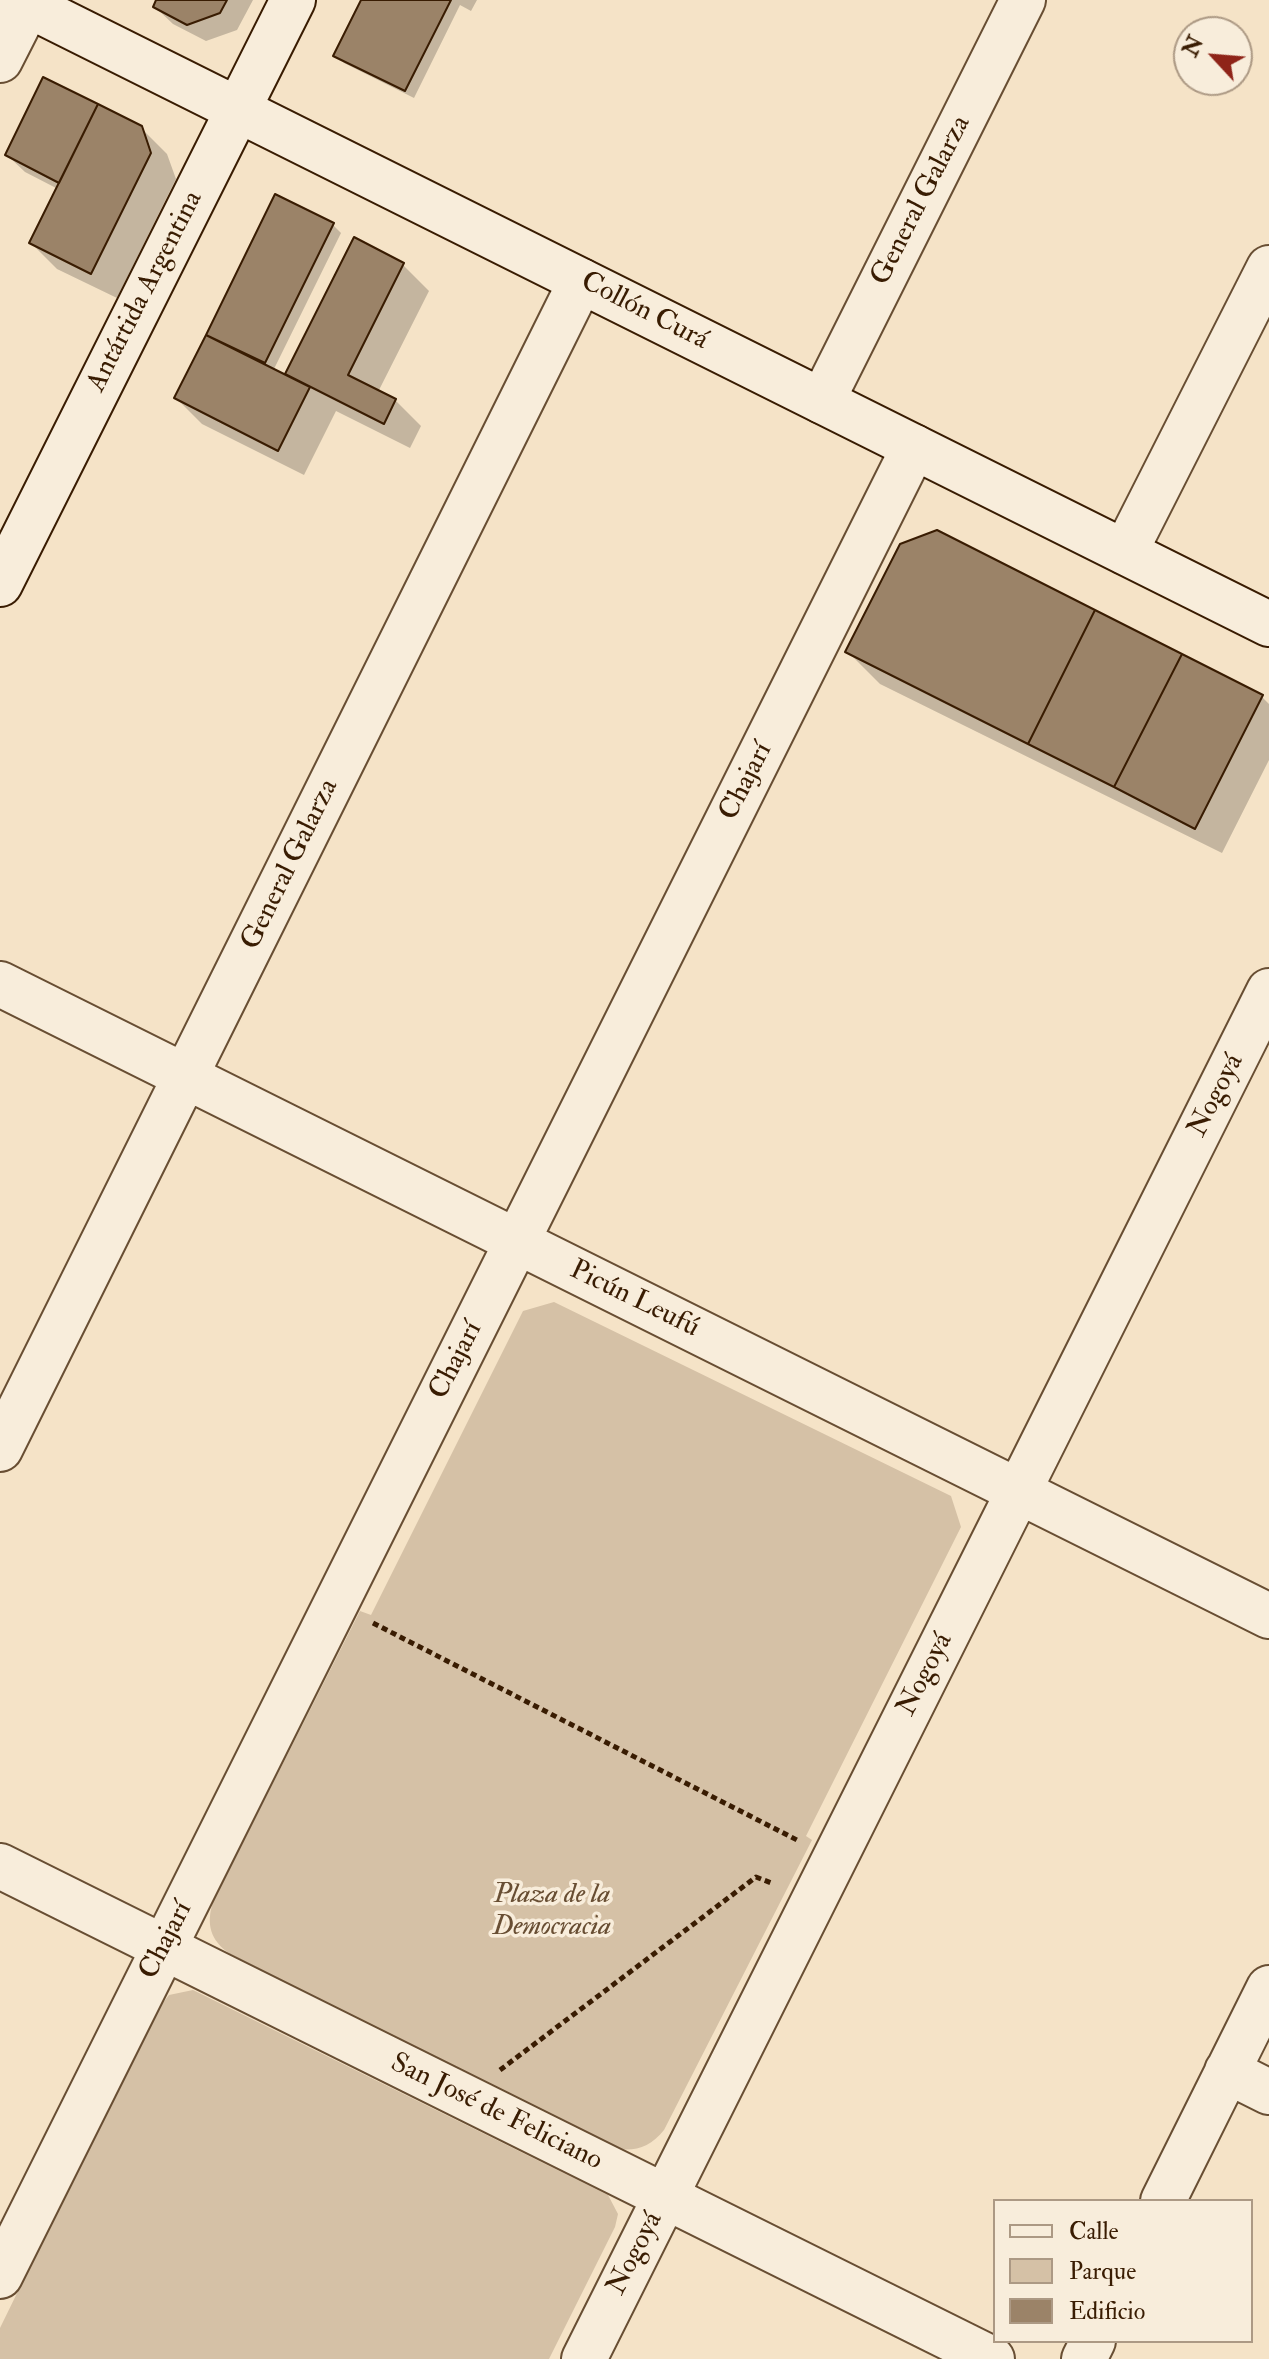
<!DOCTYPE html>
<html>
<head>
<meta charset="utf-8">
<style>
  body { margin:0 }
  #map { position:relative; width:1269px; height:2359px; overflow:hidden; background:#f5e3c7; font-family:"IM FELL Double Pica",serif }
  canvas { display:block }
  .legend { position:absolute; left:993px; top:2199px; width:260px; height:144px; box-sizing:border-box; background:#f8eddb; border:2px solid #ac9984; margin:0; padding:10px 14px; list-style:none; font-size:24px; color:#391c02 }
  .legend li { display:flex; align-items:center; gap:16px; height:40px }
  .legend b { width:40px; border:2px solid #ac9984 }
  .north { position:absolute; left:1173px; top:16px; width:80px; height:80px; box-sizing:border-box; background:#f8eddb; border:2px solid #ac9984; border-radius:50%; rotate:296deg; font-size:22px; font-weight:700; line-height:32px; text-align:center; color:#391c02 }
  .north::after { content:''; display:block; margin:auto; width:28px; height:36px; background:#8f2418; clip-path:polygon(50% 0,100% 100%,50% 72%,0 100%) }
</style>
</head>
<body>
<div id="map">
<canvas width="1269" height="2359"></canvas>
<ul class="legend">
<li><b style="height:10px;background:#f8eddb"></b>Calle</li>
<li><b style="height:22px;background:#d5c1a6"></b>Parque</li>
<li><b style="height:22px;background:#9b8368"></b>Edificio</li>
</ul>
<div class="north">N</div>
</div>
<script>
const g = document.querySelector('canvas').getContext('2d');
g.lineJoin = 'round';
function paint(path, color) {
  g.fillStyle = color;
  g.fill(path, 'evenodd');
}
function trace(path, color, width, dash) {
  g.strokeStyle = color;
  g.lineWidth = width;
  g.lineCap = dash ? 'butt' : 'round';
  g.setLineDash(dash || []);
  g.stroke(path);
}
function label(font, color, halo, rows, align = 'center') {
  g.font = font + ' "IM FELL Double Pica",serif';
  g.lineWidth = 7;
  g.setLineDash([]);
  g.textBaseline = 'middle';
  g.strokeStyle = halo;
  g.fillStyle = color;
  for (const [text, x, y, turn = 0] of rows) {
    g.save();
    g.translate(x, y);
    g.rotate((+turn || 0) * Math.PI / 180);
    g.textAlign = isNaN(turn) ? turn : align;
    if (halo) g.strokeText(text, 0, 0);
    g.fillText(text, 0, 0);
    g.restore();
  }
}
paint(new Path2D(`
  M554 1302 951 1496 961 1527 806 1836 812 1840 664 2130C649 2149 631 2153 609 2147L230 1954C210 1940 206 1924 213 1902L360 1611 371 1615 523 1311Z
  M193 1990 608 2195 618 2214 615 2227 549 2359H0V2328L152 2017 169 1995Z`), '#d5c1a6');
paint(new Path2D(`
  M156 0H253L237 30 206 41 173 24 155 7Z
  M363 0H477L471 11 460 5 414 98 344 63 336 55Z
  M141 128 167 154 176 179 117 298 57 269 31 243 58 189 25 172 7 155Z
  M276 197 333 225 341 233 273 371 286 377 355 240 403 265 429 291 378 392 395 400 421 426 410 448 336 411 304 475 202 424 176 398Z
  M936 532 1262 697 1269 704V760L1222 853 880 684 847 651Z`), '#0003');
const building = new Path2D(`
  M156 0H227L220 13 187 25 153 7Z
  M361 0H451L405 91 333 56Z
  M43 77 98 104 59 183 5 155Z
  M98 104 142 126 151 153 91 274 29 243Z
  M275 194 334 223 265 363 206 335Z
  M354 237 404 263 348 375 396 399 384 424 285 374Z
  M206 335 310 387 278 451 174 398Z
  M937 530 1095 610 1028 744 845 652 900 544Z
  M1095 610 1182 654 1114 787 1028 744Z
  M1182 654 1263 695 1195 829 1114 787Z`);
paint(building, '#9b8368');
trace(building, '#391c02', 2);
const minor = new Path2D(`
  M0 60 28 5
  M822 401 1023 0
  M1125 552 1269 268
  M0 984 1269 1616
  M0 1449 581 281
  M0 1866 992 2359
  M1227 2071 1269 2092
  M1163 2201 1269 1988
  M0 2276 914 447
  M584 2359 1269 991
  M1084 2359 1093 2341`);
const secondary = new Path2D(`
  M18 0 1269 624
  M0 584 293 0`);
trace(minor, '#684e33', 48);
trace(secondary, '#391c02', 48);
trace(new Path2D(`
  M373 1623 797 1840
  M500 2070 756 1877 774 1884`), '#391c02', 5, [6, 4]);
trace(minor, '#f8eddb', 44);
trace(secondary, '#f8eddb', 44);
label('28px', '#391c02', '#f8eddb', [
  ["General Galarza",922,201,-63],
  ["Antártida Argentina",146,292,-63],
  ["Collón Curá",644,312,27],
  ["Chajarí",747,782,-63],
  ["General Galarza",291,865,-64],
  ["Nogoyá",1217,1096,-63],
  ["Picún Leufú",634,1300,26],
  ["Chajarí",457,1361,-63],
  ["Nogoyá",926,1675,-63],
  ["Chajarí",167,1941,-63],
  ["San José de Feliciano",496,2113,26],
  ["Nogoyá",636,2254,-63]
]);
label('italic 28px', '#684e33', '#f8eddb', [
  ["Plaza de la",552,1896],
  ["Democracia",552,1928]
]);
</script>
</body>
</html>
